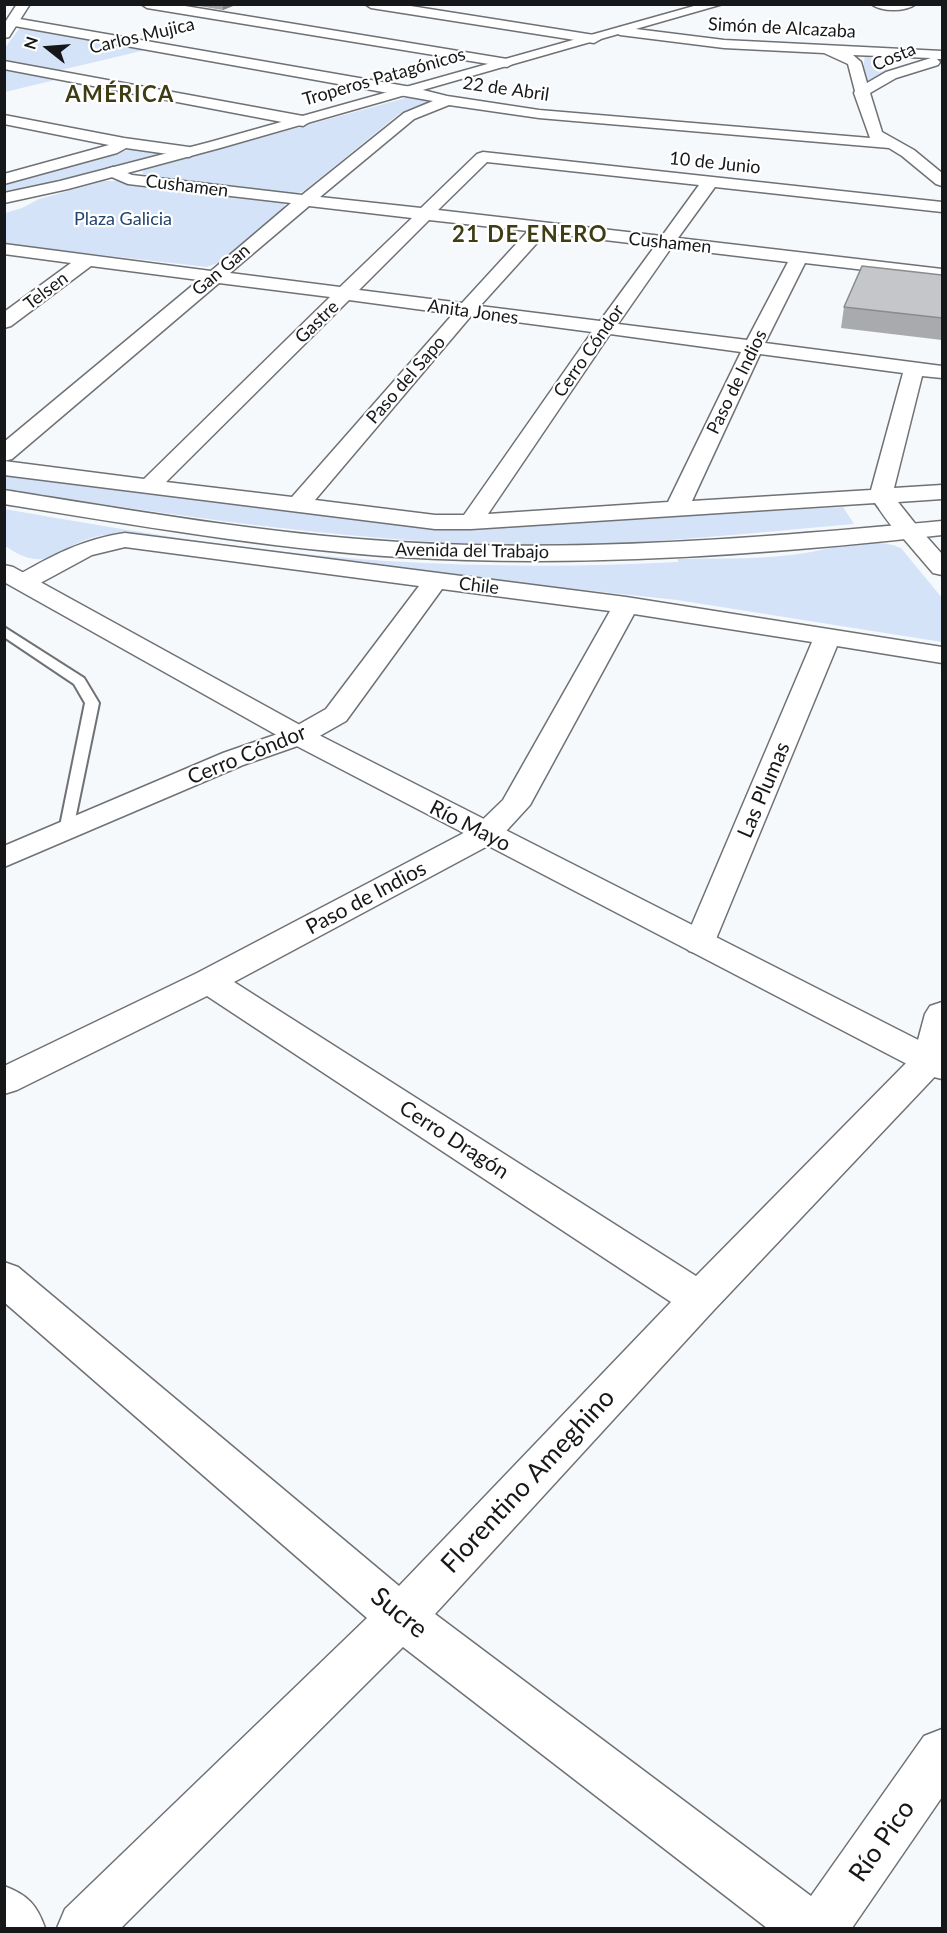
<!DOCTYPE html>
<html>
<head>
<meta charset="utf-8">
<style>
  body { margin:0 }
  #map { position:relative; width:947px; height:1933px; overflow:hidden; background:#f6f9fc; font-family:Lato,sans-serif }
  canvas { display:block }
  .frame { position:absolute; inset:0; border:6px solid #161718; pointer-events:none }
  .north { position:absolute; left:18px; top:18px; width:60px; height:60px; -webkit-text-stroke:4px #fff; paint-order:stroke; rotate:287deg; font-size:16px; font-weight:700; line-height:24px; text-align:center; color:#161718 }
  .north::after { content:''; display:block; margin:auto; width:21px; height:27px; background:#161718; clip-path:polygon(50% 0,100% 100%,50% 72%,0 100%) }
</style>
</head>
<body>
<div id="map">
<canvas width="947" height="1933"></canvas>
<div class="frame"></div>
<div class="north">N</div>
</div>
<script>
const g = document.querySelector('canvas').getContext('2d');
g.lineJoin = 'round';
function paint(path, color) {
  g.fillStyle = color;
  g.fill(path, 'evenodd');
}
function trace(path, color, width, dash) {
  g.strokeStyle = color;
  g.lineWidth = width;
  g.lineCap = dash ? 'butt' : 'round';
  g.setLineDash(dash || []);
  g.stroke(path);
}
function label(font, color, halo, rows, align = 'center') {
  g.font = font + ' Lato,sans-serif';
  g.lineWidth = 4.5;
  g.setLineDash([]);
  g.textBaseline = 'middle';
  g.strokeStyle = halo;
  g.fillStyle = color;
  for (const [text, x, y, turn = 0] of rows) {
    g.save();
    g.translate(x, y);
    g.rotate((+turn || 0) * Math.PI / 180);
    g.textAlign = isNaN(turn) ? turn : align;
    if (halo) g.strokeText(text, 0, 0);
    g.fillText(text, 0, 0);
    g.restore();
  }
}
paint(new Path2D(`
  M22 25 154 48 57 71 5 61 4 49Z
  M865 54 886 69V72L867 84 863 71Z
  M5 68 59 79 5 92Z
  M409 97H418L430 101 399 114 304 191 296 194 149 178 142 173 144 170Z
  M136 148 167 152 5 195 4 183Z
  M104 181H126L282 201 286 207 223 261 207 267 5 244V213L22 208 39 199Z
  M4 475 438 530 843 507 854 524C738 534 621 548 505 545 336 540 171 515 5 489Z
  M4 509C131 531 259 553 387 561 484 567 581 567 678 562V559C722 558 768 560 811 552 840 547 873 536 901 548L942 598V642L677 600 490 580 129 536C117 535 104 534 91 538 52 551 47 574 5 546Z`), '#d4e3f8');
const service = new Path2D(`
  M4 627 84 678 99 703 72 834 67 836 59 831 85 703 74 684 4 637Z`);
const minor = new Path2D(`
  M141 4H173L507 59 514 63 507 67 147 8Z
  M365 4H398L594 35 601 39 594 43 371 8Z
  M871 4H916C905 12 882 12 871 4Z
  M14 18 411 87 447 96 539 110 870 138 854 93 855 91 848 64 824 53 724 48 620 35 613 31 620 27 724 40 942 51V59H937L940 62 938 65 896 78 870 93 882 132 914 150 942 173V186L936 184 902 156 889 148 539 118 449 105 414 119 320 197 421 208 477 154 483 152 942 202V212L715 187 678 238 942 269V279L805 263 765 343 942 366V378L922 376 894 488 942 485V499L898 502 921 531 917 536C897 541 886 518 875 503L471 529H435L4 475V461L144 479 330 297 219 283 12 459 4 461V442L199 280 91 266 11 326 4 328V312L71 263 4 254V244L211 271 291 203 128 184 107 175 105 172 107 169 113 167 132 175 302 195 404 113 433 101 9 25 8 22ZM853 55 931 58 886 72 867 83 861 62ZM487 162 699 185 662 236 438 210ZM309 206 412 218 340 287 230 273ZM429 220 528 231 462 303 359 290ZM546 233 655 246 600 321 480 306ZM671 248 788 262 747 340 618 324ZM349 300 453 314 292 497 166 482ZM471 316 592 332 464 515H435L315 500ZM610 334 741 352 668 502 488 514ZM760 354 903 373 871 490 692 501Z
  M4 61 303 116 311 121 303 126 4 69Z
  M4 115 124 138 189 147 197 152 189 157 126 148 117 153 4 184V174L109 145 4 124Z
  M125 533 626 597 942 647V663L837 646 711 951 700 954 689 951 684 943 812 642 634 614 530 805 497 841 234 982 696 1276 914 1055 925 1014 930 1006 942 1002V1069L713 1311 435 1614 811 1896 924 1736 942 1729V1797L852 1928H767L403 1647 121 1928H57L65 1909 367 1618 4 1302V1262L18 1267 399 1586 671 1302 207 996 17 1090 4 1094V1066L197 973 475 827 503 800 610 611 442 589 346 721 309 742 243 765 4 867V846L223 753 289 730 326 709 419 586 125 547 92 555 33 587 24 589 15 587 12 582 15 577C51 556 83 539 125 533Z
  M4 1886C28 1895 37 1905 45 1928H4Z`);
const tertiary = new Path2D(`
  M17 4H30L9 37 4 38V24Z
  M909 524 917 526 942 554V575L933 573 897 531 901 526Z
  M4 565 13 567 309 730 942 1052V1079L930 1076 289 742 4 582Z`);
const secondary = new Path2D(`
  M701 4H723L220 148 68 189 4 203V193L60 181 210 142Z`);
const primary = new Path2D(`
  M4 490C135 511 266 534 399 542 580 553 762 538 942 521V535C763 555 579 568 399 557 266 548 135 525 4 504Z`);
trace(service, '#6f7174', 4);
trace(minor, '#6f7174', 3);
trace(tertiary, '#6f7174', 3);
trace(secondary, '#6f7174', 3);
trace(primary, '#6f7174', 3);
paint(service, '#fff');
paint(minor, '#fff');
paint(tertiary, '#fff');
paint(secondary, '#fff');
paint(primary, '#fff');
paint(new Path2D(`
  M186 4H238L223 10Z
  M942 275V340L841 328 844 307Z`), '#a9aaad');
paint(new Path2D(`
  M223 4H238L223 10Z`), '#898b8d');
const building = new Path2D(`
  M862 266 942 275V318L844 307Z`);
paint(building, '#c4c6c9');
trace(building, '#898b8d', 1.5);
label('18px', '#161718', '#fff', [
  ["Simón de Alcazaba",782,28,3],
  ["Carlos Mujica",142,36,-13],
  ["Costa",894,57,-23],
  ["Troperos Patagónicos",384,77,-16],
  ["22 de Abril",506,89,8],
  ["10 de Junio",715,163,6],
  ["Cushamen",187,186,7],
  ["Cushamen",670,243,6],
  ["Gan Gan",221,270,-40],
  ["Telsen",46,291,-37],
  ["Anita Jones",473,312,8],
  ["Gastre",317,322,-44],
  ["Cerro Cóndor",589,351,-55],
  ["Paso del Sapo",406,380,-49],
  ["Paso de Indios",737,382,-64],
  ["Avenida del Trabajo",472,551,1],
  ["Chile",479,586,7]
]);
label('18px', '#224471', '#fff', [
  ["Plaza Galicia",123,219]
]);
label('21px', '#161718', '#fff', [
  ["Cerro Cóndor",247,755,-22],
  ["Las Plumas",764,790,-67],
  ["Río Mayo",470,826,27],
  ["Paso de Indios",366,898,-28],
  ["Cerro Dragón",454,1140,33]
]);
g.letterSpacing = '1.5px';
label('bold 22px', '#3f3d14', '#fff', [
  ["AMÉRICA",120,95],
  ["21 DE ENERO",530,235]
]);
g.letterSpacing = '0px';
label('26px', '#161718', '#fff', [
  ["Florentino Ameghino",528,1481,-47],
  ["Sucre",399,1613,39],
  ["Río Pico",882,1841,-55]
]);
</script>
</body>
</html>
